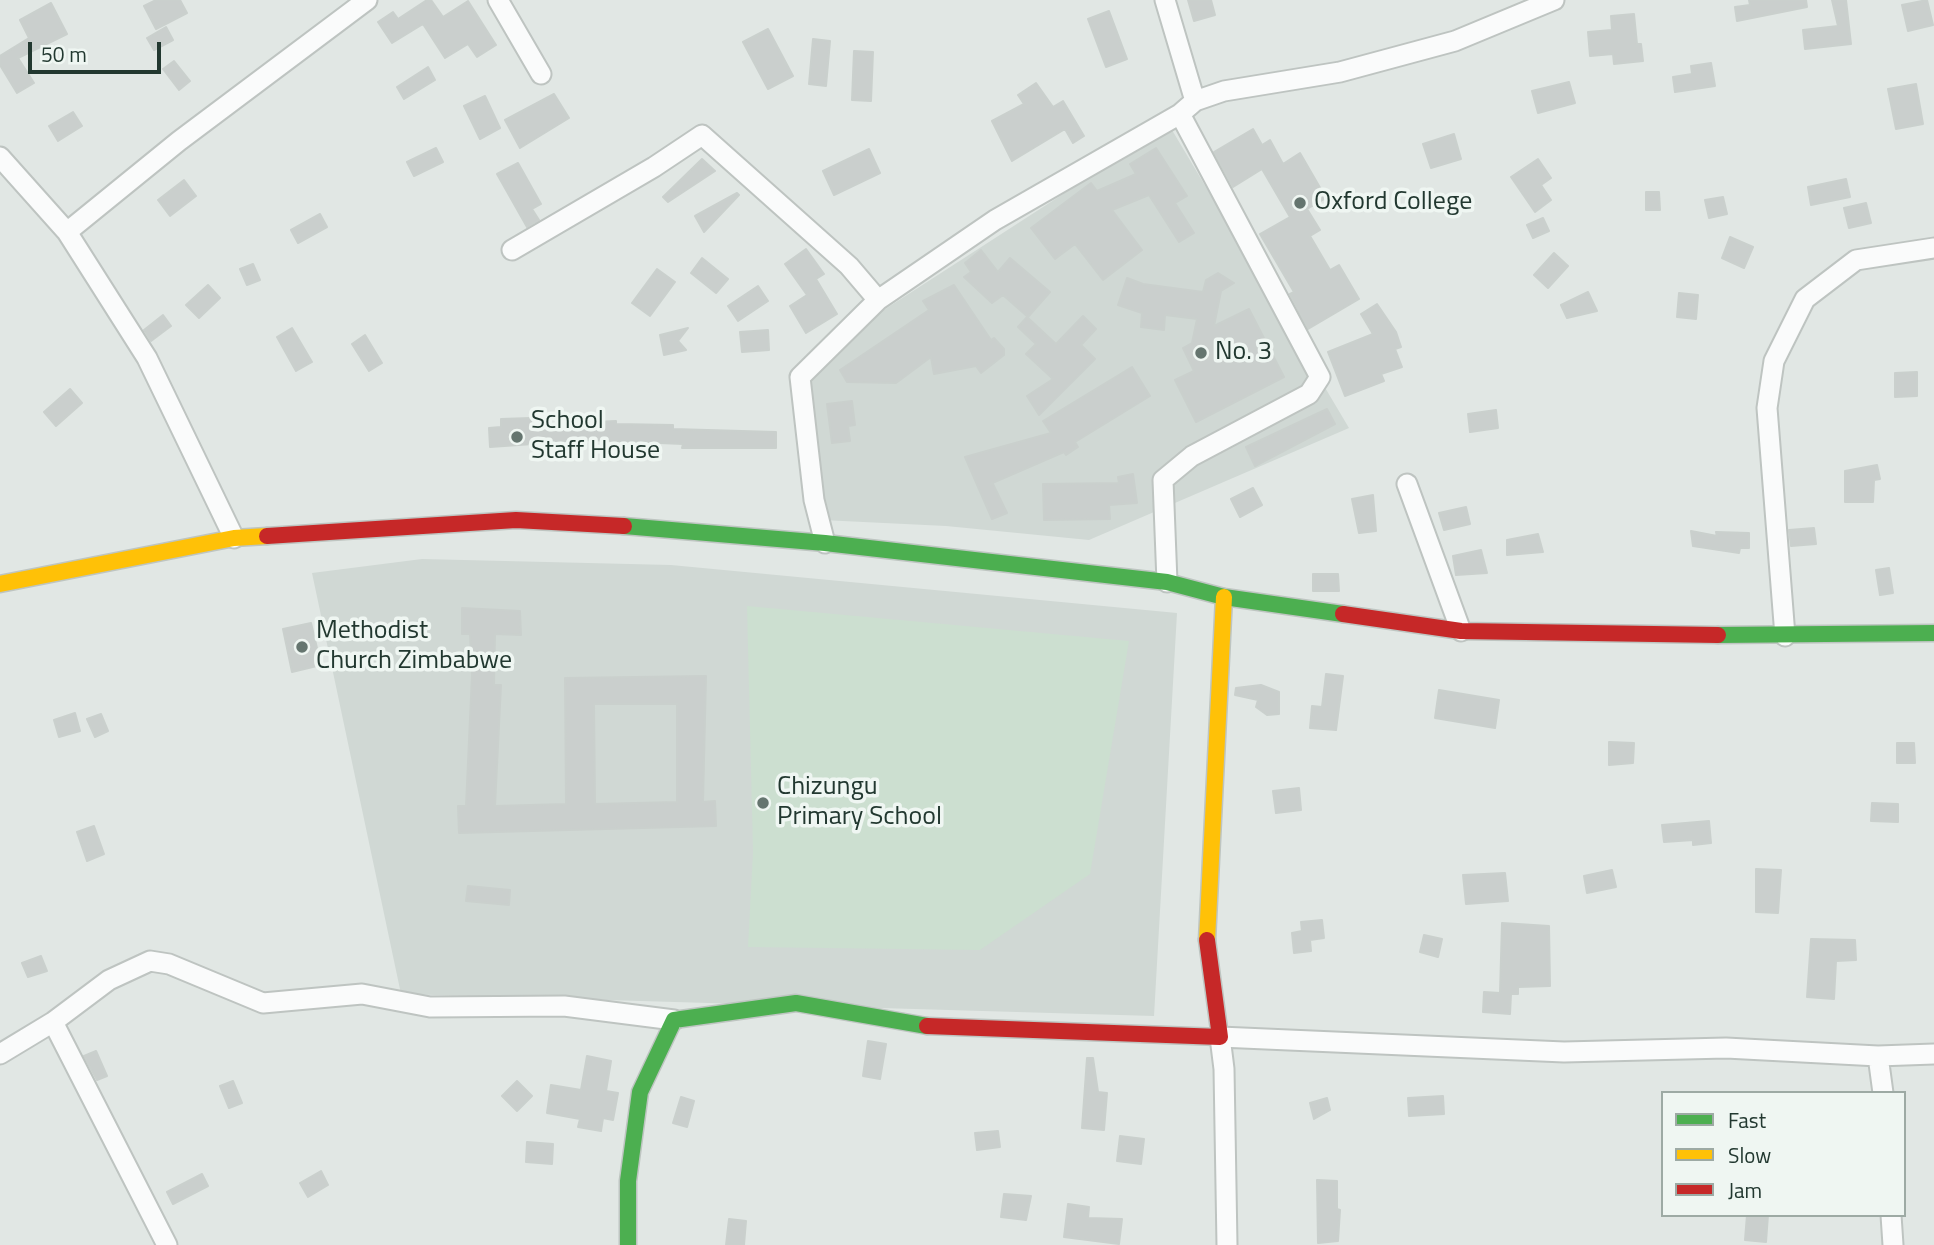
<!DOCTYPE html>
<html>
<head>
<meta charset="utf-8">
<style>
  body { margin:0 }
  #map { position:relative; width:1934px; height:1245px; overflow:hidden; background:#e1e7e4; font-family:"Titillium Web",sans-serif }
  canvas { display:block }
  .legend { position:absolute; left:1661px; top:1091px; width:245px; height:126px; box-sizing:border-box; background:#eff6f2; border:2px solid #9daaa4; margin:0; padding:9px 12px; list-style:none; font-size:21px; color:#223830 }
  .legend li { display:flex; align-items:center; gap:14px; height:35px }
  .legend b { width:35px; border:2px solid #9daaa4 }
  .scale { position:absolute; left:28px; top:42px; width:133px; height:32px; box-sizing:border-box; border:4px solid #223830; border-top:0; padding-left:9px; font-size:21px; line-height:24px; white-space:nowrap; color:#223830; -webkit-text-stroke:5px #eff6f2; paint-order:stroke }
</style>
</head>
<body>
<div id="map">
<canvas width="1934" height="1245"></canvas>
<ul class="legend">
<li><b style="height:9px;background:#4caf50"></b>Fast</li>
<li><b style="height:9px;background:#ffc107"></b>Slow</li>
<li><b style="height:9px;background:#c62828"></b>Jam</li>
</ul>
<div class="scale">50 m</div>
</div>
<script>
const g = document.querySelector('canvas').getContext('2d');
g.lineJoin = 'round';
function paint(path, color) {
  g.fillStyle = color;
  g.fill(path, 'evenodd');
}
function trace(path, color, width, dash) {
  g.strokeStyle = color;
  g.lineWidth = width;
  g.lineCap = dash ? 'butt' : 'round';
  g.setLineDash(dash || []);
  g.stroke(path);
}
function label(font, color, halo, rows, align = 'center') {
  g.font = font + ' "Titillium Web",sans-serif';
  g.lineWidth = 7;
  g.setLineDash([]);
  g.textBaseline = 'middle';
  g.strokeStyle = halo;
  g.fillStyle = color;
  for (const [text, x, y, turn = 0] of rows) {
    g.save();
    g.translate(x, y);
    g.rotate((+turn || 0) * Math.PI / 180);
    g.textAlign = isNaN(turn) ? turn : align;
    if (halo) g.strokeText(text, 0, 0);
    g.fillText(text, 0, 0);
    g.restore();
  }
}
paint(new Path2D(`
  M1172 130 1349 428 1089 540 946 526 822 520 796 377 825 348 1108 165Z
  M422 559 671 565 1177 613 1154 1016 401 994 312 573Z`), '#d0d8d4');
paint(new Path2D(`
  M747 606 1129 641 1090 874 980 950 748 947 753 852Z`), '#ccdfd0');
const building = new Path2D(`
  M156 0H180L187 13 156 29 144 6Z
  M427 0H431L443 17 468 1 496 45 477 57 468 44 445 58 423 24 392 43 378 22 393 12 398 19Z
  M1188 0H1211L1215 15 1194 21Z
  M1749 0H1806L1807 7 1737 21 1735 7 1750 5Z
  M1832 0H1846L1851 44 1805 49 1803 30 1838 26Z
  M1927 0 1933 25 1908 31 1902 5Z
  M51 3 67 34 18 58 34 83 17 93 0 65V56L29 38 20 20Z
  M1109 11 1127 59 1106 67 1088 19Z
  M1634 14 1637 44H1641L1643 61 1614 64 1613 54 1590 56 1588 32 1612 30 1611 16Z
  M166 27 173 40 154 50 147 38Z
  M768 29 793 76 768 89 743 42Z
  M813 39 830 41 826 86 809 84Z
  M854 51 873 52 871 101 852 100Z
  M174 61 190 81 179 90 163 69Z
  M1711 63 1715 86 1675 92 1673 77 1692 74 1691 66Z
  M428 67 435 80 404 99 397 87Z
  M1569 82 1575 103 1538 113 1532 91Z
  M1036 83 1053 107 1063 101 1084 136 1073 143 1065 129 1012 161 992 121 1024 104 1018 95Z
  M1916 84 1923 124 1896 129 1888 89Z
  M554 94 569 118 520 148 505 120Z
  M485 96 500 128 480 139 464 106Z
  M73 112 82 126 58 141 49 126Z
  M1253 129 1262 145 1270 140 1283 164 1300 153 1326 198 1307 209 1320 230 1310 236 1330 270 1339 265 1359 299 1308 329 1290 294 1294 292 1260 234 1290 217 1262 169 1233 187 1214 152Z
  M1454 134 1461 159 1431 168 1423 144Z
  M436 148 443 162 414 176 407 162Z
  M1156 148 1187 196 1175 203 1194 233 1179 242 1149 195 1112 210 1142 250 1103 280 1075 244 1055 259 1031 228 1091 183 1097 191 1136 174 1130 164Z
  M869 149 880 173 834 195 823 171Z
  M702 159 715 171 668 202 663 197Z
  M1538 159 1551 178 1541 185 1551 200 1535 212 1511 177Z
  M518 163 541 204 532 209 539 220 527 227 497 174Z
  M1846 179 1850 197 1811 205 1808 187Z
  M184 180 196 196 170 216 158 200Z
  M1646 192H1659L1660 210H1646Z
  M737 193 739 195 704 232 695 216Z
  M1723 197 1727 214 1709 218 1705 200Z
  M1866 203 1871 223 1849 228 1844 208Z
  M320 214 327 227 298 243 291 230Z
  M1543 218 1549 231 1533 238 1527 225Z
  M1730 237 1753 247 1744 268 1722 258Z
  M806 249 824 274 816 279 837 314 806 333 790 306 807 295 785 264Z
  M981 250 998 272 1010 258 1050 292 1028 317 1003 295 992 303 964 277 971 272 965 263Z
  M1554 253 1568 266 1548 288 1534 275Z
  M702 258 728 279 716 293 691 273Z
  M253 264 260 280 247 285 240 269Z
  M657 269 675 282 650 316 632 303Z
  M1218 273 1234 283 1221 291 1214 326 1249 309 1284 377 1196 422 1175 380 1194 371 1183 348 1192 343 1197 319 1165 315 1164 330 1141 327 1142 313 1118 305 1127 278 1143 284 1203 292 1206 280Z
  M208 285 220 298 199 318 186 305Z
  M954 285 991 340 994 338 1004 349V355L981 373 976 366 934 374 931 357 896 383 847 382 840 370 929 310 923 301Z
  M758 286 768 301 738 321 728 306Z
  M1588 292 1597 311 1567 318 1561 305Z
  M1679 293 1698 295 1696 319 1677 317Z
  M1377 304 1396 332 1401 347 1395 349 1402 367 1381 374 1384 381 1345 396 1328 352 1373 334 1361 314Z
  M163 315 171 326 151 341 144 330Z
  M1083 316 1096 329 1081 345 1095 359 1039 415 1027 396 1053 379 1026 354 1036 344 1018 327 1027 317 1056 344Z
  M292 328 312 362 296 371 277 337Z
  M688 328 678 341 686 350 664 355 660 335Z
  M768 330 769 350 742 352 740 332Z
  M365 335 382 363 369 371 352 344Z
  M1132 367 1150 396 1075 442 1078 447 1066 455 1064 452 990 484H993L1007 513 992 519 965 457 1051 433 1043 421Z
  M1917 372V396L1895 397V373Z
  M70 389 82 403 56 426 44 412Z
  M852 401 855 425 848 426 850 441 832 443 827 404Z
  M1327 409 1335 424 1255 466 1246 447Z
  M1496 410 1498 428 1470 432 1468 414Z
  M531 418V425L616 421V424L673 425V429L776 432V448H682L683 444 590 440 490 447 489 428 501 427V419Z
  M1877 465 1880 479 1874 480 1873 502H1845V471Z
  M1133 474 1137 503 1109 505 1110 519 1044 520 1043 484 1119 483 1118 477Z
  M1253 488 1262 505 1240 517 1231 499Z
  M1373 495 1376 531 1359 533 1352 499Z
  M1466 507 1470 524 1444 530 1439 513Z
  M1814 528 1816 544 1791 546 1789 530Z
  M1691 531 1717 536 1716 532 1749 533V548H1740L1739 553 1693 546Z
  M1538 534 1543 552 1507 555V540Z
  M1481 550 1487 573 1456 575 1453 556Z
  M1889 568 1893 593 1880 595 1876 570Z
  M1313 574H1338L1339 591H1313Z
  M462 608 520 611 521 635 495 634 494 685H501L495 806 566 804 565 678 706 676 703 802 715 801 716 826 459 833 458 806H466L472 675 470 634H462ZM594 704H677V802L595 804Z
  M311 623 321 665 292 672 283 629Z
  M1326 674 1343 676 1336 730 1310 728 1312 706 1322 707Z
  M1261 685 1279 692V714L1267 715 1256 707 1258 700 1235 695 1236 688Z
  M1439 690 1499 700 1495 728 1435 718Z
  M75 713 80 731 59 737 54 720Z
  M101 714 108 731 95 737 87 719Z
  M1609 742 1634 743 1633 763 1609 765Z
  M1897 743H1914L1915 763H1897Z
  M1299 788 1301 810 1276 813 1273 791Z
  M1872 803 1898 804V822L1871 821Z
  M1709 821 1711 843 1693 845V840L1664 842 1662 825Z
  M94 826 104 854 87 861 77 832Z
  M1756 869 1781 870 1778 913 1756 912Z
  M1612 870 1616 887 1587 893 1584 876Z
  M1505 873 1508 901 1466 904 1463 875Z
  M468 886 510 890 509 905 466 901Z
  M1322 920 1324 938 1310 940 1311 951 1294 953 1292 933 1302 931 1301 922Z
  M1502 923 1549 926 1550 986 1518 987V994H1511L1510 1014 1483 1012 1484 992 1500 993Z
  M1424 935 1442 939 1438 957 1420 952Z
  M1811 939 1855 940 1856 960 1836 961 1834 999 1807 997Z
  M41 956 47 971 28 977 22 963Z
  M868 1041 886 1044 880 1079 863 1076Z
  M96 1051 107 1076 97 1080 84 1056Z
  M587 1056 611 1061 606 1091 618 1093 613 1120 603 1118 601 1131 578 1127 580 1119 547 1113 551 1085 581 1090Z
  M1087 1058H1093L1098 1092 1107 1093 1104 1130 1082 1128Z
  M233 1081 242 1103 229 1108 220 1086Z
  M517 1081 532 1096 517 1111 502 1096Z
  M1443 1096 1444 1114 1409 1116 1408 1098Z
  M681 1097 694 1101 687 1127 673 1123Z
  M1327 1098 1330 1110 1314 1119 1310 1103Z
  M998 1131 1000 1147 977 1150 975 1133Z
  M1120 1136 1144 1139 1141 1164 1117 1161Z
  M527 1142 553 1144 552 1164 526 1162Z
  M321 1171 328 1185 308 1197 300 1183Z
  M202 1174 208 1186 173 1204 167 1192Z
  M1317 1180 1337 1181V1209L1340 1210 1338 1241 1318 1243Z
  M1004 1194 1031 1196 1026 1220 1001 1217Z
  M1068 1204 1089 1207 1088 1218 1122 1219 1119 1244 1064 1237Z
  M1747 1215H1768L1766 1242 1745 1240Z
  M729 1219 746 1221 744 1245H726Z`);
paint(building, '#cacfcd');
trace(building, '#cad0cd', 2);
const street = new Path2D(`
  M498 0 541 74
  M1165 0 1195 101
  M0 157 67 232 147 358 234 538
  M67 232 179 141 367 0
  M512 250 654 167 702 135 849 266 878 300
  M1407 484 1461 631
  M825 543 814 500 800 377 878 300 995 220 1180 114 1195 101 1224 91 1340 72 1455 41 1554 0
  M1167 582 1163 480 1192 456 1309 394 1320 377 1180 114
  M1785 636 1767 408 1774 361 1805 299 1856 260 1934 248
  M53 1022 167 1245
  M0 1054 53 1022 109 980 150 961 169 964 263 1003 362 994 430 1007 564 1006 674 1020
  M1878 1056 1883 1093
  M1891 1215 1893 1245
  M1227 1245 1224 1069 1220 1037 1564 1052 1726 1048 1878 1056 1934 1054`);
const fast = new Path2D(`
  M624 526 825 543 1167 582 1224 597 1343 614
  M1718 635 1934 633
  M628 1245V1181L640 1092 674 1020 796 1003 927 1026`);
const slow = new Path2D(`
  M0 584 234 538 267 536
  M1207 940 1224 597`);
const jam = new Path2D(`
  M267 536 516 520 624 526
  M1343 614 1461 631 1718 635
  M927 1026 1220 1037 1207 940`);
trace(street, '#bec4c1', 23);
trace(fast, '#bec5c1', 19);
trace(slow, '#bec5c1', 19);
trace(jam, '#bec5c1', 19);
trace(street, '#fafbfb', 19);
trace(fast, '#4caf50', 16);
trace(slow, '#ffc107', 16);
trace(jam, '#c62828', 16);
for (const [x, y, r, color] of [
  [1300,203,7,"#65756f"],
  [1201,353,7,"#65756f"],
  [517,437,7,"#65756f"],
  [302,647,7,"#65756f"],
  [763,803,7,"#65756f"]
]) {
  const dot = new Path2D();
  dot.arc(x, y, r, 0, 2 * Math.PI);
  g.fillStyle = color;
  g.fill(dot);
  trace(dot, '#eff6f2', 2.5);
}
label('26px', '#223830', '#eff6f2', [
  ["Oxford College",1314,203],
  ["No. 3",1215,353],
  ["School",531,422],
  ["Staff House",531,452],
  ["Methodist",316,632],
  ["Church Zimbabwe",316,662],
  ["Chizungu",777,788],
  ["Primary School",777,818]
], 'left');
</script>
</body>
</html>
